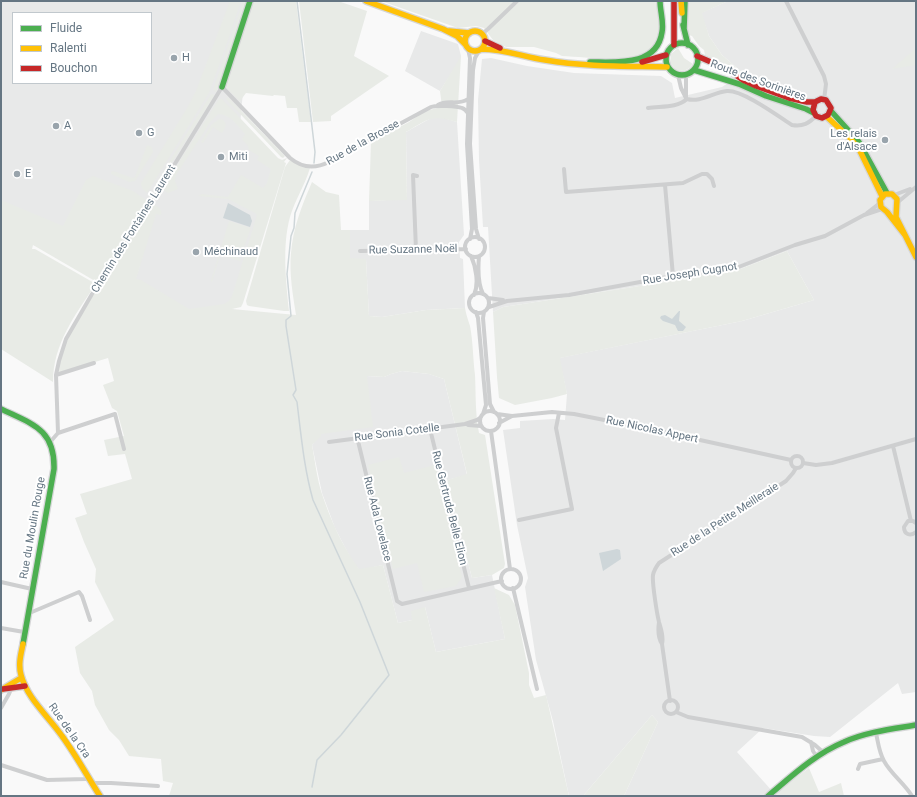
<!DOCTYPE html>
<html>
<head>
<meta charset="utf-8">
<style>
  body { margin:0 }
  #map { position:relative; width:917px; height:797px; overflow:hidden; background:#f9f9f9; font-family:Roboto,sans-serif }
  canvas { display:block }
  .frame { position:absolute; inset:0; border:2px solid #657683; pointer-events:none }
  .legend { position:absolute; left:12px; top:12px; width:140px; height:72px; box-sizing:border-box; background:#fff; border:1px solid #c1c8cd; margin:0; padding:5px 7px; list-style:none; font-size:12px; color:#657683 }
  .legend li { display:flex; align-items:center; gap:8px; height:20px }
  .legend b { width:20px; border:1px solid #c1c8cd }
</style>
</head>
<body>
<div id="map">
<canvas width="917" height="797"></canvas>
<div class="frame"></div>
<ul class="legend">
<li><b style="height:5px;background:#4caf50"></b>Fluide</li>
<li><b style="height:5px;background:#ffc107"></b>Ralenti</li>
<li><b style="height:5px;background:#c62828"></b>Bouchon</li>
</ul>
</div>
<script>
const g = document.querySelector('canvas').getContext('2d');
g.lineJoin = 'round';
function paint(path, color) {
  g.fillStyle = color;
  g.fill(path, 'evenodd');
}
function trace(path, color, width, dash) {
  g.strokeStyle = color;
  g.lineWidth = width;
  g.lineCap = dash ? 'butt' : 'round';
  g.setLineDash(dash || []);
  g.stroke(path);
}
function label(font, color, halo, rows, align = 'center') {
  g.font = font + ' Roboto,sans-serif';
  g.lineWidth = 4;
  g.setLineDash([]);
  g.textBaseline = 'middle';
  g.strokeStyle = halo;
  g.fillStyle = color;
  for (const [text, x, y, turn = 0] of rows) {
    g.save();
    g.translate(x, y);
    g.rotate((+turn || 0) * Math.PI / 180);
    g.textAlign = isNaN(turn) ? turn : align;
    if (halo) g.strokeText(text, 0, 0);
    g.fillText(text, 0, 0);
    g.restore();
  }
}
paint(new Path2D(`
  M1 1H251L240 125 275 163 231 309 191 312 135 280 140 265 22 240 1 229ZM13 13H151V83H13Z
  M728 1H916V692L902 694 898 683 830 737 814 736 763 728 737 752 774 793 771 796H624L658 722 652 715 583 796H569L553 721 536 660 525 587 528 578 517 525 503 430 520 428V421L553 419 565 420 567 394 559 358 742 321 814 300 787 251 735 271 682 277 666 282 503 307 493 312 488 227H483L479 160 478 100 482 59 491 58 527 66 574 73 661 76 672 83 675 98 722 87 743 73 722 55 709 36 701 13Z
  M421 31 458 44 461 56 460 60 440 91 405 71Z
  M431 118H444L457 122 464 235 459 242 460 258 463 259 465 308 426 310 382 317 369 316 366 260 350 259V230H369V201L407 199 406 132Z
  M402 371 429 374 444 379 467 475 447 480 472 578 492 575 505 639 436 652 425 607 412 620 398 623 383 565 359 570 350 557 335 528 322 493 312 445 367 376 384 377 391 374Z`), '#e8e9e9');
paint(new Path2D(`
  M230 1H241L227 43 209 93 147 193 142 188 141 183 186 110 196 91Z
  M243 1H247L216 92 213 90Z
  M252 1H296L311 122H299L297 108H287L285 96 274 95 273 96 246 93 240 101 225 87 234 56H236Z
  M299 1H338L367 11 354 56 389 76 331 116V121L313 122Z
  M381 1H658C658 13 661 27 657 38 655 46 647 53 640 55 620 62 584 57 562 56L556 53 534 47H506L493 40 484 28 476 26 458 28Z
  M687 1H728L702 13 709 36 722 55 743 73 739 75 728 65 705 55 704 50 699 46 692 36 689 35 687 28Z
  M678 48 684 58 693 64C689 70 684 72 676 70L670 63 671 54Z
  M916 48V65L892 69Z
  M461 56 457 122C431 114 428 119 406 132L407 200 369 201 371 142 409 122 425 111 442 107 440 91Z
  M211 94 215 95 157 186 155 185Z
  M228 97 285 156 283 158 281 157 226 99Z
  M219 99H222L278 158 282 160 287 158 284 162 286 163 243 303 241 307 232 309 296 315C293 295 289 274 291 253 293 228 302 205 312 182L326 192 339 195 341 230H350V258L366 259 369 316 382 317 426 310 465 308C466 314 468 320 470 326 473 341 473 359 475 375 476 394 475 413 479 433L485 435 505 564 504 568 492 575 472 578 447 480 467 474 444 379 429 374 402 371 391 374 384 377 367 376 373 427 321 434V436L312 445C315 461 317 479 322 494 331 521 343 547 359 569L383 565 398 623 412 620 411 611 425 607 436 652 505 639 494 588 509 595 515 605 529 673V685L534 698 546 695 569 796H169L173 783 163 781 161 759 129 756 119 740 109 730 95 705 92 691 80 673 75 647 114 620 95 582 96 569 84 542 75 518 87 514 80 494 132 479 125 454 108 456 104 440 124 436 117 411 112 408 103 385 114 381 108 358 59 373C59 342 91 299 108 273 123 250 138 227 153 204 158 207 163 209 161 215L156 214 136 279 141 280 189 309 224 304 229 301 232 296 257 215 255 213 228 199 198 196 202 194 228 197 241 175 263 188 267 183 271 169 257 160 259 156 249 150 248 146 242 139 245 134C238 126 230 114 218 114L211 121 176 175 175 181 178 189 168 193 162 189Z
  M219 119 223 120C228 124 225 128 222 133L213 127 203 143 201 142 211 125Z
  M147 145 152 147 153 152 135 181 129 182 111 174V172L113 171 133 178 135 177Z
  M290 160 310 168C305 185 295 200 290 217 282 246 286 281 289 311H284L249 306 247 305 246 301 285 167Z
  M93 176 133 191 149 202 99 282 95 281 33 245 32 249H35L96 284C75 315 53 344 53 382L1 349V200L63 226 86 180Z
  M229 221 251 228 242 253 228 250 227 254 238 257 241 260 240 261 220 255 212 282 211 281Z
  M787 251 814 300 742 321 560 358 567 394 552 398 515 405 499 398 497 377 493 312 503 307 666 282 682 277 735 271Z
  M399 457 404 473 435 465 462 577 456 586 424 592 417 563 393 569 368 465Z
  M652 715 658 722 624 796H583Z
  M809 768 819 792 841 783 844 796H771Z`), '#e8ebe6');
paint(new Path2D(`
  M228 203 250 215 252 221 250 227 223 218Z
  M679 311H680L679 321 686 327 683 331H678L675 325 663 321 660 318 661 316 665 315 672 319Z
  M617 549 620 550 621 559 603 571 599 553Z`), '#ced6d9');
trace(new Path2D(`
  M297 1 311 118 315 152 314 163
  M312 787 317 760 341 735 389 675 360 602 313 500C304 468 301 435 297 402L293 395 296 390 286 326V320L291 316 287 274 291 236 294 228 295 213 312 172`), '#ced6d9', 1.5);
const fast = new Path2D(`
  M683 25 688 45
  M684 29 685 1
  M666 59a16 16 0 1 1 32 0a16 16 0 1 1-32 0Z
  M590 62C616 62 657 67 662 32 664 22 660 11 660 1
  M694 70 739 84 766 96 806 109 814 113
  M222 87 250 1
  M831 111 859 142 887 193
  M1 409C32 424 55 429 54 469L23 644
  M768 796C792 776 815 754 844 742 866 732 892 729 916 725`);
const slow = new Path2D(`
  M366 1 443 29 457 36 465 44
  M681 1 682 13
  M465 41a10 10 0 1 1 20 0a10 10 0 1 1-20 0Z
  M449 31 469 33
  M482 49C504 49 524 57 545 60 586 67 626 66 667 67
  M827 117 850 138 859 149 882 196
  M905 235 887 212 881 207 880 200 885 194H892L897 199 896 217 916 257
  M23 644C21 654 18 664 21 675 27 698 48 716 62 736 76 755 87 776 100 796
  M1 690 21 678`);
const jam = new Path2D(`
  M674 1V45
  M485 41 500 48
  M697 56 727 69 743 80 756 86 789 98 807 102H815L821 99 826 100 831 108 828 115 822 118 816 116 813 110 815 102
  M642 62 666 55
  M3 689 25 686`);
trace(fast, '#d5d6d7', 8);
trace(slow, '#d5d6d7', 8);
trace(jam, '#d5d6d7', 8);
trace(new Path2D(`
  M786 1 824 76 826 84 824 100
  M482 34 488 29 517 1
  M468 49 470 58 467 144 472 229 470 239
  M479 51 475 58 473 70 470 144 476 229 479 239
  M678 75 681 88 686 98V75
  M686 98 687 99C700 103 714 92 727 91 743 90 778 116 792 125 803 127 809 123 816 116
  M438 105C447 99 459 106 468 99
  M648 108C661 106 677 108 687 99
  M564 169 566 192 683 183 702 174H707L712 179 714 186
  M665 185 673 276
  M894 195 910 189
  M898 202 916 187
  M867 213 880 203
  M465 247a10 10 0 1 1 20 0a10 10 0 1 1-20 0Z
  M416 250 413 175 417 176
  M360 251 466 249
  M471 256C476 267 479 284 474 295
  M479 256C478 268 478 284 483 294
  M469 303a10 10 0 1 1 20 0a10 10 0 1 1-20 0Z
  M488 298 503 300
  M489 307 507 301 569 295 673 276 736 268 795 245 825 236 864 215 882 209
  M476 312 478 318 486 405 483 414
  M484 312 483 318 490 404 494 412
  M56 375 94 363
  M480 421a10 10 0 1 1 20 0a10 10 0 1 1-20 0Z
  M497 414 512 416 499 423
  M512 416 552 412 574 414 650 429 791 460
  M468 425 481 426
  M430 429 469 588
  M491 431 510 569
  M58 433 115 414 124 449
  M357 437 397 601 402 604 502 581
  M51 441 58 433 56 375 59 361 66 339 92 294 138 224 222 87 290 158C302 168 315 169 329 162L431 107C436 105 457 106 462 108 465 109 465 110 467 112
  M329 442 465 424 477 420 481 417
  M893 446 911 521
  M791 462a6 6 0 1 1 12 0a6 6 0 1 1-12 0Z
  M803 463 816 465 832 463 916 439
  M519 520 572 509 556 428 559 413
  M916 523 913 521H908L904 527C904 534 910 537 916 532
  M501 579a10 10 0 1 1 20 0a10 10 0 1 1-20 0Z
  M1 582 32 589
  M513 588 537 689
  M28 611 32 612 79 592 82 596 90 620
  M659 622C658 629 658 638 662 644
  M1 628 24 632
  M664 707a7 7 0 1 1 14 0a7 7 0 1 1-14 0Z
  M670 701 662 644C664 637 661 629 659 622 657 614 652 583 653 575 654 570 656 567 659 563L786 481 793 473 796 468
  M1 708 9 694 11 689
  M676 712 688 717 802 737 815 745 824 753
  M876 733C878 742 879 752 884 761 891 774 904 783 912 796
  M811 742 813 751 817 757
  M1 765 47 780 86 779 88 778
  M858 769 860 764 883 759
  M92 783H111L158 786`), '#cecfd0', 4);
trace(fast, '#4caf50', 5.5);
trace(slow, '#ffc107', 5.5);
trace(jam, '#c62828', 5.5);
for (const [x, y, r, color] of [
  [174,58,4,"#99a4ac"],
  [56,126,4,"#99a4ac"],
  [139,133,4,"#99a4ac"],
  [885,140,4,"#99a4ac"],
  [221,157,4,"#99a4ac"],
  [17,174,4,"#99a4ac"],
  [196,252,4,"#99a4ac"]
]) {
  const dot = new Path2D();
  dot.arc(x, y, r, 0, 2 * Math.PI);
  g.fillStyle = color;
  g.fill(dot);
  trace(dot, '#fff', 1.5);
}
label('11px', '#657683', '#fff', [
  ["H",182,58],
  ["A",64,126],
  ["G",147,133],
  ["Les relais",877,134,"right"],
  ["d'Alsace",877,147,"right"],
  ["Miti",229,157],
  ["E",25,174],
  ["Méchinaud",204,252]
], 'left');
label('11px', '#657683', '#fff', [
  ["Route des Sorinières",758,81,20],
  ["Rue de la Brosse",363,143,-29],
  ["Chemin des Fontaines Laurent",134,229,-58],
  ["Rue Suzanne Noël",413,250,-1],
  ["Rue Joseph Cugnot",690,274,-9],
  ["Rue Nicolas Appert",652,430,12],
  ["Rue Sonia Cotelle",397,433,-7],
  ["Rue Gertrude Belle Elion",449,508,76],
  ["Rue Ada Lovelace",377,519,76],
  ["Rue de la Petite Meilleraie",725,520,-33],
  ["Rue du Moulin Rouge",33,528,-80],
  ["Rue de la Cra",69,731,55]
]);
</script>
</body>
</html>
